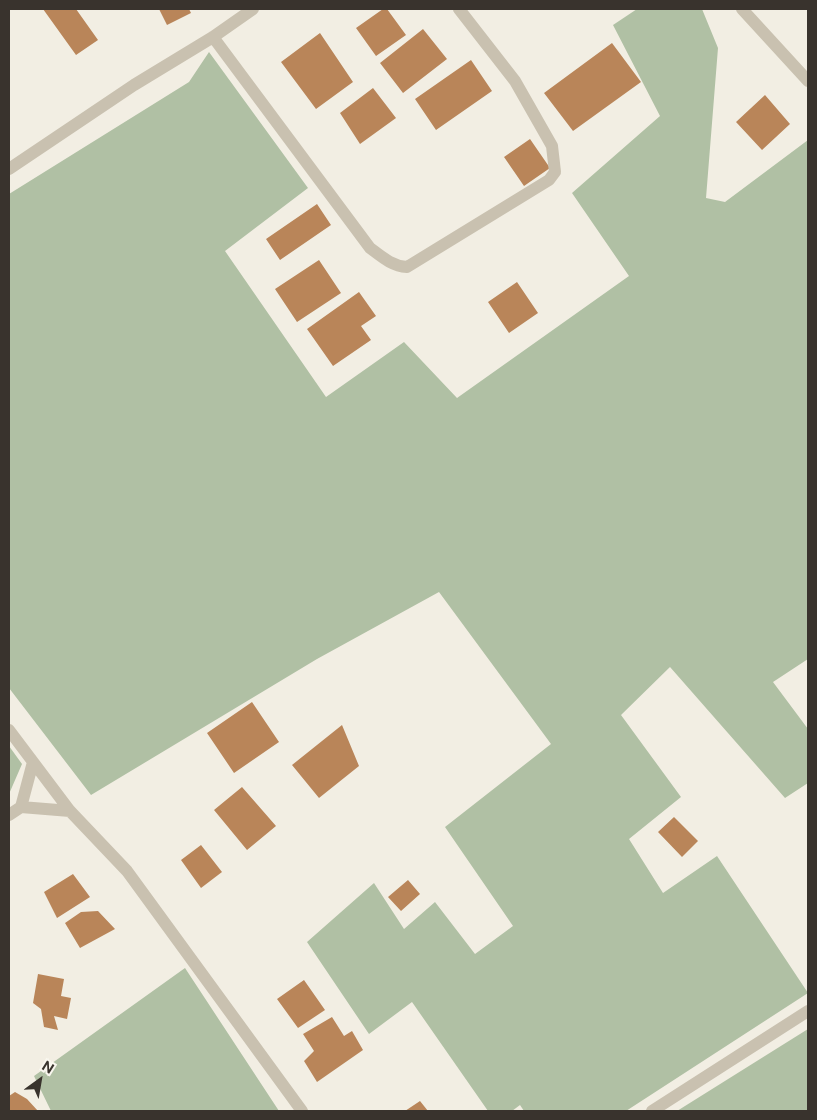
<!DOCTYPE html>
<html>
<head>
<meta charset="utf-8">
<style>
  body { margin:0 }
  #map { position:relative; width:817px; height:1120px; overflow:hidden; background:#f2eee3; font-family:"Public Sans",sans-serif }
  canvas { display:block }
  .frame { position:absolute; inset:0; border:10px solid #39332d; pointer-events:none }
  .north { position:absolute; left:15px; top:1055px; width:50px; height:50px; -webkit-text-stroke:4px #f9f7ef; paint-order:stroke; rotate:32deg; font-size:14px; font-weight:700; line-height:20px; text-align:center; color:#39332d }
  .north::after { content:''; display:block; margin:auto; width:18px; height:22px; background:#39332d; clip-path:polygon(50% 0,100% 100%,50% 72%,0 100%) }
</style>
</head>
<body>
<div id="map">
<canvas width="817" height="1120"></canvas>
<div class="frame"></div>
<div class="north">N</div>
</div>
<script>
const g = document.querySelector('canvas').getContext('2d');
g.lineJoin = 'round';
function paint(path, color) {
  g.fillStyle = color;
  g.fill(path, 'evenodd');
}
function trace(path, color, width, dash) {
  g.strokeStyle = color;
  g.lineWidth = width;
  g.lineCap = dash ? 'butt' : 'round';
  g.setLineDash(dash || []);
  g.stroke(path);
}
paint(new Path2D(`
  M637 9H702L718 48 706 198 725 202 808 140V659L773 682 808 729V783L785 798 670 667 621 715 681 797 629 839 663 893 717 856 808 993 626 1111H524L520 1105 512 1111H488L412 1002 369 1034 307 942 374 883 404 929 435 902 475 954 513 926 445 827 551 744 439 592 317 659 91 795 9 688V194L189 82 209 52 308 188 225 251 326 397 404 342 457 398 629 276 572 193 660 116 613 25Z
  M9 746 22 764 9 794Z
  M185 968 279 1111H51L34 1076Z
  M808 1029V1111H677Z`), '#b0c0a4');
paint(new Path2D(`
  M43 9H76L98 40 76 55Z
  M159 9H189L191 13 167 25Z
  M383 9H387L406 35 376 56 356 28Z
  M423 29 447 59 403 93 380 63Z
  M320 33 353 82 316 109 281 62Z
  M612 43 641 82 573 131 544 93Z
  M471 60 492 91 436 130 415 99Z
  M373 88 396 118 360 144 340 113Z
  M765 95 790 124 762 150 736 122Z
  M530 139 550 168 524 186 504 157Z
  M317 204 331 225 280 260 266 239Z
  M319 260 341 293 297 322 275 289Z
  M517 282 538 313 509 333 488 302Z
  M359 292 376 316 361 326 371 340 333 366 307 329Z
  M252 702 279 742 234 773 207 733Z
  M342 725 359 766 319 798 292 765Z
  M242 787 276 826 247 850 214 810Z
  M674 817 698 841 682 857 658 832Z
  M201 845 222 872 201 888 181 860Z
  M73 874 90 897 57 918 44 892Z
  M408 880 420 894 401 911 388 897Z
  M98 911 115 929 80 948 65 923 81 912Z
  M38 974 64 979 61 996 71 998 67 1019 54 1016 58 1030 44 1027 41 1009 33 1003Z
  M304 980 325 1010 298 1028 277 999Z
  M332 1017 344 1036 352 1031 363 1050 317 1082 304 1061 314 1051 303 1034Z
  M15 1092 27 1099 38 1111H9V1096Z
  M420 1101 428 1111H405Z`), '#b98559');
trace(new Path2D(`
  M742 9 808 81
  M213 37 370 248C382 257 392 266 407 267L549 180 555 172 552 146 515 81 459 9
  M9 169 134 85 213 37 253 9
  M9 730 70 811 127 871 302 1111
  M33 762 21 807 70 811
  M9 815 21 807
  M652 1111 808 1011`), '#c9c1b0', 12);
</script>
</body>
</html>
